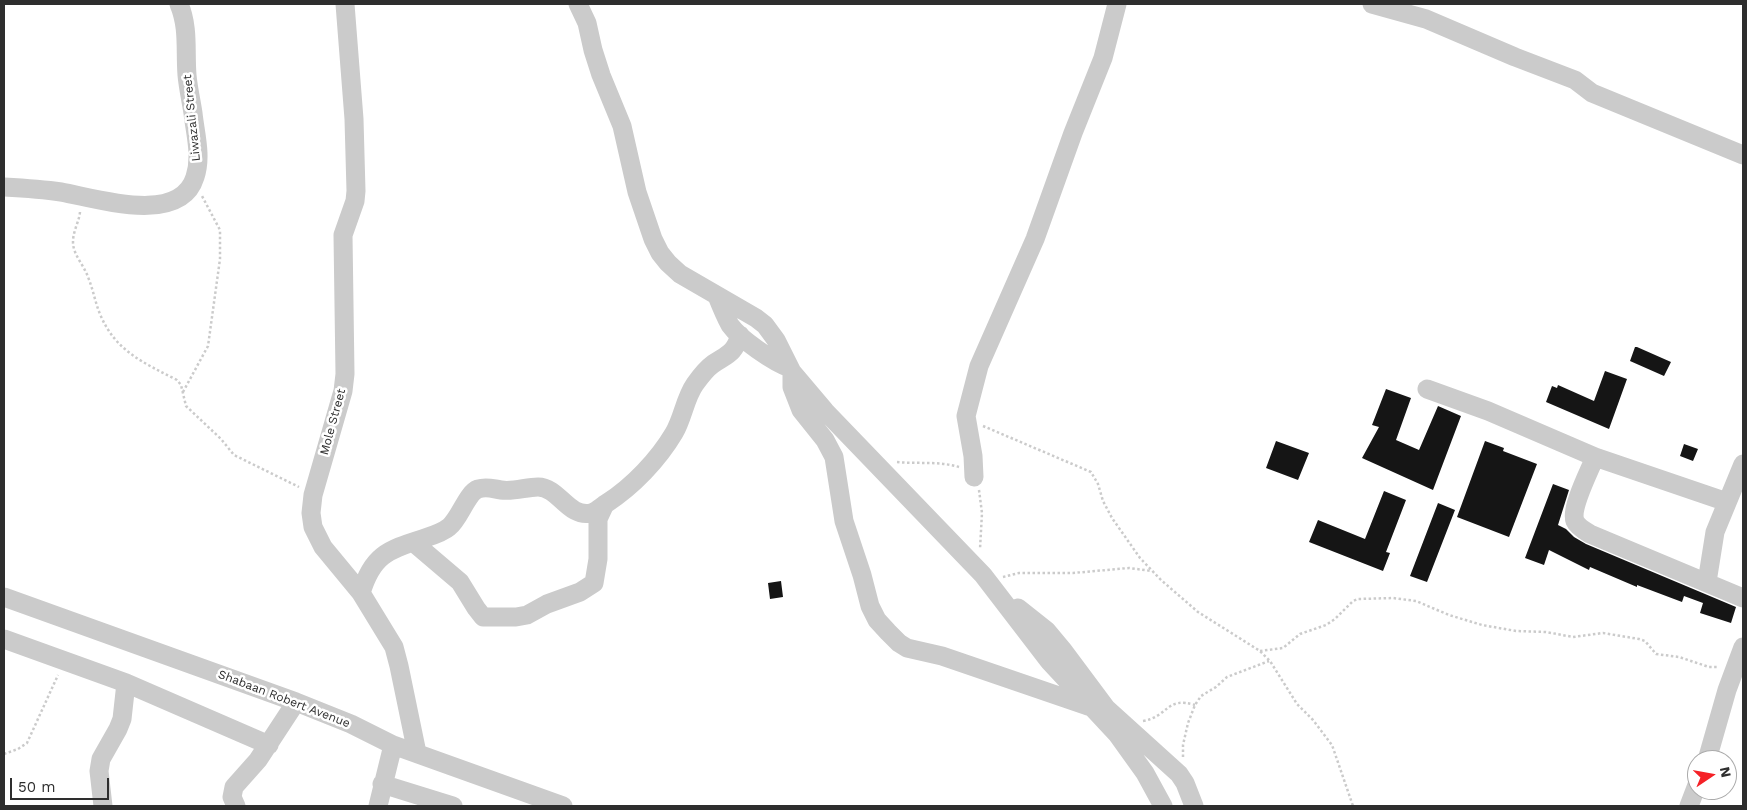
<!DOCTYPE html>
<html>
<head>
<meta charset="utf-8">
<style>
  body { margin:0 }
  #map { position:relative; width:1747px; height:810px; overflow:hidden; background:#fff; font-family:"Work Sans",sans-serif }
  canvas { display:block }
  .frame { position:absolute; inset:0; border:5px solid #2e2e2e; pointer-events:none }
  .north { position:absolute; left:1687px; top:750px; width:50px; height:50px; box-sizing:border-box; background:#fff; border:1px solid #ababab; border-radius:50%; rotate:78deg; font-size:14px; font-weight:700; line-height:20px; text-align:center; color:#2e2e2e }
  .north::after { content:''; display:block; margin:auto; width:18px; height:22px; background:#f52127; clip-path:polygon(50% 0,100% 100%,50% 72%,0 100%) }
  .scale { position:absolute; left:10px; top:778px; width:99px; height:22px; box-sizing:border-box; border:2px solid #2e2e2e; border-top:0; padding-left:6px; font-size:15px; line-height:18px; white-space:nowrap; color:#2e2e2e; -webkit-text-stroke:4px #fff; paint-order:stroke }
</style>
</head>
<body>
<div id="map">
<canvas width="1747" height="810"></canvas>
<div class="frame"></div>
<div class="north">N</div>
<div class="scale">50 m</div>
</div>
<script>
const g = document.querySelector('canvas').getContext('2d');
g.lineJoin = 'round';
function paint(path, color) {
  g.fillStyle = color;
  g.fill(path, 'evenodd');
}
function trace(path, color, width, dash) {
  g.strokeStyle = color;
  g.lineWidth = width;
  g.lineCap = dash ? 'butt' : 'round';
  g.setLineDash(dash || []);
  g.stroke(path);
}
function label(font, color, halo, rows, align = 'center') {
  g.font = font + ' "Work Sans",sans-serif';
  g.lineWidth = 5;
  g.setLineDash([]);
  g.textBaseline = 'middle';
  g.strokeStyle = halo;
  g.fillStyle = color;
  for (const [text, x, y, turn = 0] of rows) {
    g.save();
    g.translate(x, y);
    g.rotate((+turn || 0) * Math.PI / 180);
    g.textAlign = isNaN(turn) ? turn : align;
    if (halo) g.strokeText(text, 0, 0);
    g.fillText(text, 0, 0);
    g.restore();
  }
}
paint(new Path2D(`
  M1635 347H1637L1671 362 1664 376 1630 361Z
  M1605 371 1627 379 1609 429 1546 402 1552 386 1557 388 1558 385 1594 401Z
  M1386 389 1411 398 1396 440 1419 450 1438 406 1461 416 1433 490 1362 458 1379 427 1372 425Z
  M1276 441 1309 453 1298 480 1266 468Z
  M1485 441 1504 448 1503 451 1537 464 1509 537 1457 517Z
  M1684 444 1698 449 1693 461 1680 456Z
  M1553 484 1569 490 1558 525 1566 529 1574 537 1586 544 1736 607 1731 623 1700 613 1703 603 1684 596 1682 602 1637 585V587L1590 567 1589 570 1549 550 1544 565 1525 558Z
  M1384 491 1406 500 1386 552 1390 553 1383 571 1309 542 1318 520 1365 539Z
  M1438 503 1455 510 1427 582 1410 576Z
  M781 581 783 597 770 599 768 583Z`), '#151515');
trace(new Path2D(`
  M80 212C79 222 73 231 73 242 73 255 84 265 88 277 93 289 95 302 100 314 115 351 144 363 177 380L181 385 186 406 221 439 234 455 299 487
  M183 392 208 346 220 259V230L202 196
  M983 426 1091 472 1098 484 1103 501 1112 518 1140 558 1161 580 1198 612 1260 651 1270 661 1297 704 1313 720 1332 745 1353 806
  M897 462C918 464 939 461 959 467
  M979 490 982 513 980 549
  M1003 577 1019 573H1073L1129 568 1152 571
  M1260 651 1283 648 1300 634 1326 625 1335 619 1353 601 1358 599 1393 598 1416 601 1449 615 1482 625 1516 631 1546 632 1573 637 1603 633 1639 639 1645 641 1656 654 1679 657 1709 667H1719
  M1143 721C1168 717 1166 696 1195 705
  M4 754 18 749 27 743 58 675
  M1183 757V745L1188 723 1195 705 1201 696 1216 687 1227 677 1269 661`), '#cbcbcb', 2.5, [2.5, 2.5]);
trace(new Path2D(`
  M345 4 354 119 356 191 355 201 343 235 345 374 343 391 313 495 311 513 313 527 323 547 361 593 394 647 399 666 417 753
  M578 4 587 23 593 50 601 75 622 126 637 192 653 239 660 253 668 263 680 274 756 318 765 325 776 340 792 372 825 411 983 575 1049 661 1117 734 1145 773 1163 806
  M1372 4 1426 19 1515 57 1575 80 1592 93 1743 155
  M4 187C23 188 41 189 61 192 96 198 180 226 195 177 202 156 195 133 193 113 191 100 188 87 187 75 185 50 189 28 179 4
  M717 296C721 306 725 316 730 325 740 339 773 362 790 368
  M792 373V387L801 410 825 440 834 457 844 521 862 575 870 606 877 620 888 632 899 643 907 648 942 656 1088 706
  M1427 389 1488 411 1595 457 1727 502
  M1595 457C1590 470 1570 508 1575 521 1577 526 1585 531 1590 534L1743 598
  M974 477 973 456 966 416 979 366 1035 239 1073 133 1103 58 1117 4
  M413 542 460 582 476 608 483 617H516L527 615 547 604 580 592 594 583 598 559V519L605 504
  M1707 582 1715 532 1743 464
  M361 593C372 556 387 550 422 539 431 536 442 533 449 527 460 518 467 493 478 489 487 486 493 489 501 490 514 492 526 487 538 487 559 487 568 518 591 513 596 512 602 506 607 503 633 486 658 460 674 433 683 418 685 398 695 384 700 377 706 369 713 364 728 354 734 354 740 335
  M4 597 296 702 351 724 393 745 563 806
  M1018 608 1047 631 1062 649 1106 708 1179 774 1185 783 1194 806
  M4 639 126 683 269 745
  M1707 760 1727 690 1743 647
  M382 784 453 806
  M103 806 99 771 101 759 118 729 122 719 126 683
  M236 806 232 797 234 787 258 760 296 702
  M378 806 393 745
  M1689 806 1697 785`), '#cbcbcb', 19);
label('12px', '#2e2e2e', '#fff', [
  ["Liwazali Street",192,118,-96],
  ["Mole Street",333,422,-75],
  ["Shabaan Robert Avenue",284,699,21]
]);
</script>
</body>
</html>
